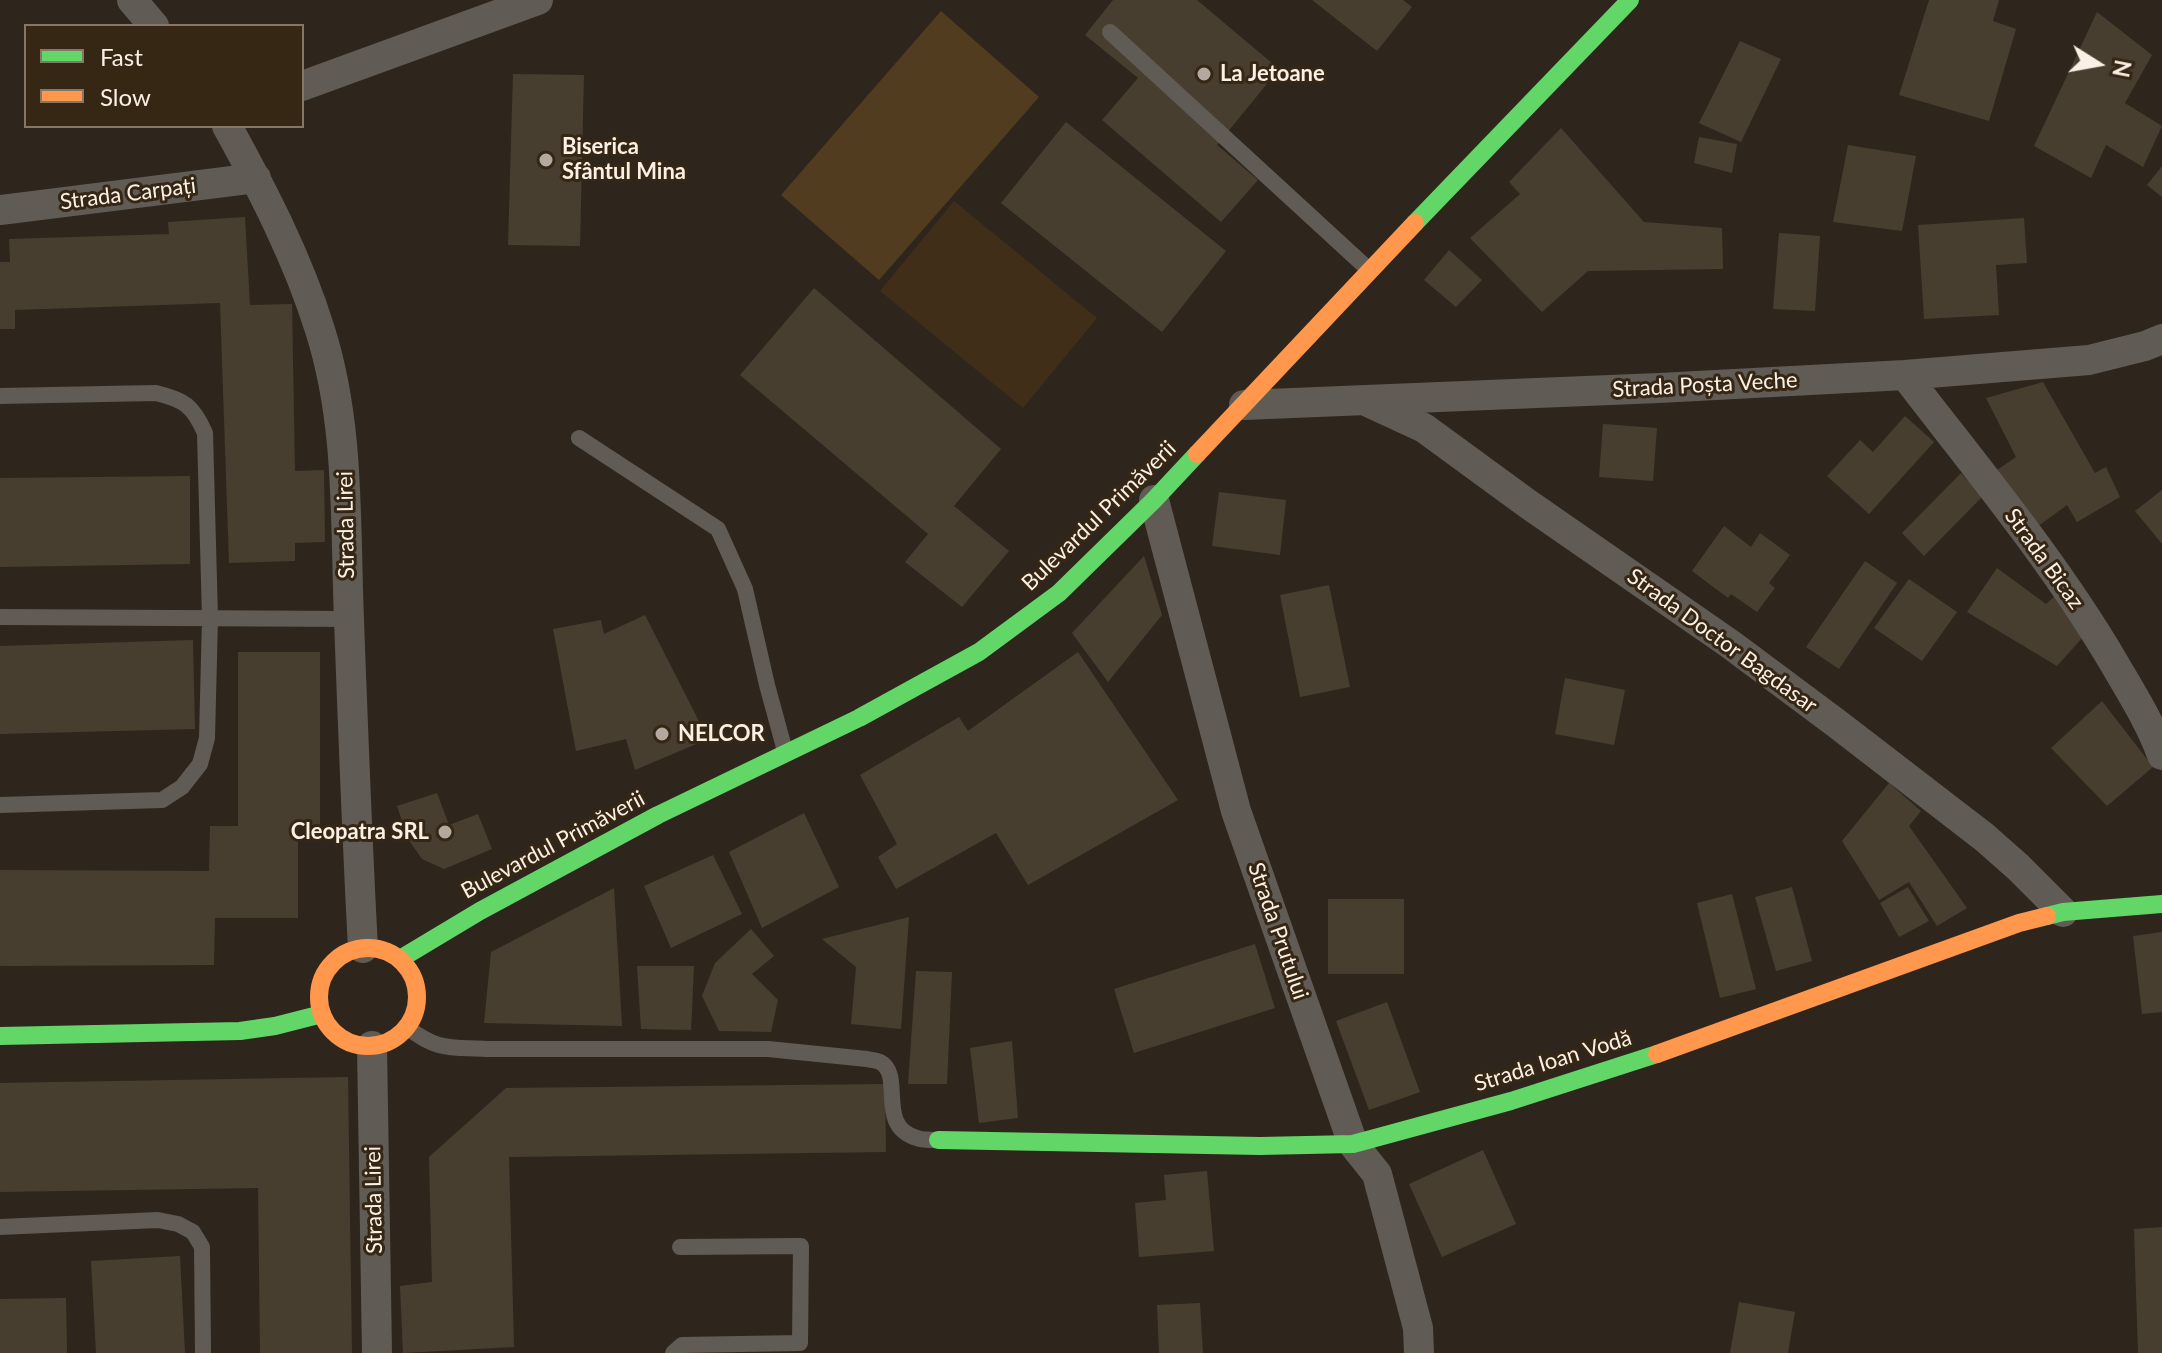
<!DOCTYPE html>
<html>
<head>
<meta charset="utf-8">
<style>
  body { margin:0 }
  #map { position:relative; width:2162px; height:1353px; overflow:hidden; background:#2e261d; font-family:Lato,sans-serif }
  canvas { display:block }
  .legend { position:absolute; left:24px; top:24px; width:280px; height:104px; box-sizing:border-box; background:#362715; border:2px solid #847768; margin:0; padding:10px 14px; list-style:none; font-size:24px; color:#faf0e5 }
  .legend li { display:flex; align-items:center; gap:16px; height:40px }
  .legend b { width:40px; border:2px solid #847768 }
  .north { position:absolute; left:2058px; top:24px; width:80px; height:80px; -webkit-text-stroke:6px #362715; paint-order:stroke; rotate:101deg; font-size:22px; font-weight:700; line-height:32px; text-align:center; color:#faf0e5 }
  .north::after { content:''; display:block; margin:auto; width:28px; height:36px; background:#faf0e5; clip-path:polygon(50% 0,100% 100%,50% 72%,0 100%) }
</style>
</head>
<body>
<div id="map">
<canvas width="2162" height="1353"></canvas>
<ul class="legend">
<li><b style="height:10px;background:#63d668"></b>Fast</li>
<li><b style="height:10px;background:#ff974d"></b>Slow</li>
</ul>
<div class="north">N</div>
</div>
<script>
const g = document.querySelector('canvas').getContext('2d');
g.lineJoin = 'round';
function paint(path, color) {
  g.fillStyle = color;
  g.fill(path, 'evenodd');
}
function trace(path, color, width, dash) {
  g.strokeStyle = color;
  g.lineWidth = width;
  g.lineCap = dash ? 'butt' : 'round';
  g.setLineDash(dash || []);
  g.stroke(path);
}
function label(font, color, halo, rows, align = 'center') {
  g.font = font + ' Lato,sans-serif';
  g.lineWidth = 6;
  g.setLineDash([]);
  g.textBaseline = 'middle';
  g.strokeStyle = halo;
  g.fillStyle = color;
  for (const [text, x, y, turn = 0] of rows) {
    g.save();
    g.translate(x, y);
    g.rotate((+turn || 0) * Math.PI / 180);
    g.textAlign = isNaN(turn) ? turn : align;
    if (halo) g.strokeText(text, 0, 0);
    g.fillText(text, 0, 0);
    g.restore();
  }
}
paint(new Path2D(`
  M954 201 1097 318 1023 408 880 291Z`), '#402e18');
paint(new Path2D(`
  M941 11 1039 97 879 280 781 195Z`), '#523c20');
paint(new Path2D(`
  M1113 0H1197L1279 69 1217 145 1258 180 1221 222 1102 120 1138 78 1085 35Z
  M1312 0H1403L1412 7 1377 51Z
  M1929 0H1999L1993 21 2016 29 1989 121 1899 95Z
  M2097 12 2152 55 2125 103 2162 126 2143 167 2106 145 2091 178 2034 146Z
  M1740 41 1781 59 1741 142 1699 123Z
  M513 74 584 75 580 246 508 245Z
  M1066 122 1226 251 1162 332 1001 203Z
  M1561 128 1644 222 1722 228 1723 269 1588 271 1542 312 1470 238 1520 194 1509 182Z
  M1699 137 1737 144 1732 173 1694 163Z
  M1848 145 1916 156 1902 231 1833 222Z
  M2162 166V197L2147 185Z
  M245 217 250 305 292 304 295 471 324 470 325 542 295 543V561L229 563 220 303 15 310V329H0V262H10L9 239 169 234 168 222Z
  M2024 218 2027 263 1996 265 1999 315 1924 319 1918 225Z
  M1779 233 1820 236 1815 311 1773 309Z
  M1449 250 1482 280 1456 307 1424 280Z
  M814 288 1001 449 954 506 1009 551 962 607 905 562 928 534 740 375Z
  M2043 382 2095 473 2106 467 2120 497 2077 522 2067 505 2037 527 1997 470 2016 457 1986 398Z
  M1905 416 1934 442 1869 514 1827 476 1860 440 1873 452Z
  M1603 424 1657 428 1653 481 1599 477Z
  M1961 473 1983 496 1924 556 1902 533Z
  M190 476V564L0 567V478Z
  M2162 490V544L2135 511Z
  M1219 492 1286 500 1280 555 1212 546Z
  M1724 526 1751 547 1760 533 1790 555 1769 583 1775 588 1757 612 1731 594 1728 598 1692 571Z
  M1144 556 1162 615 1108 682 1072 633Z
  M1865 561 1897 583 1839 669 1806 647Z
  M1997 568 2046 604 2055 596 2083 637 2057 666 1967 612Z
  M1909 579 1957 612 1922 661 1874 628Z
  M1329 585 1350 687 1300 697 1280 595Z
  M645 615 708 739 635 770 626 739 576 751 553 629 601 620 604 634Z
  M193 640 195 729 0 734V646Z
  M238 652H320V825H298V918H215L214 965 0 966V870L209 871 210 826H238Z
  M1078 652 1178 800 1028 885 996 833 896 889 878 857 897 844 860 775 959 717 968 731Z
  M1565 678 1625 690 1614 745 1555 734Z
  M2102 701 2153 767 2107 806 2051 748Z
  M1889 783 1921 811 1909 826 1967 908 1937 926 1909 882 1879 900 1842 841Z
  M437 793 449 825 478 814 492 849 444 869 422 859 408 839 397 806Z
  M804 813 839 887 762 928 729 852Z
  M713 855 742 914 671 948 644 886Z
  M1792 887 1812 961 1776 971 1755 897Z
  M1908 887 1929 921 1899 937 1880 903Z
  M614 888 622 1026 484 1023 491 952Z
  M1732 894 1756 989 1720 998 1697 903Z
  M1328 899H1404V974H1328Z
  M909 917 901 1029 851 1024 856 967 822 939Z
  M751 929 774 956 752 974 778 1000 771 1032 719 1031 702 996 715 963Z
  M2162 932V1012L2142 1014 2133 936Z
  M1255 944 1275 1008 1134 1053 1114 989Z
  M637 966H694L691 1030 641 1029Z
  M916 971 952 972 947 1084H908Z
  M1387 1002 1420 1092 1369 1110 1336 1021Z
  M1012 1041 1018 1118 979 1123 970 1048Z
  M348 1077 352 1353H260L258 1188 0 1192V1083Z
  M885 1084 886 1152 509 1157 514 1347 403 1353 400 1286 432 1282 429 1157 506 1088Z
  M1483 1150 1516 1224 1442 1257 1409 1184Z
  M1207 1171 1214 1251 1139 1257 1135 1203 1166 1200 1164 1175Z
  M2162 1227V1353H2138L2134 1229Z
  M180 1256 185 1353H96L91 1261Z
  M66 1298 67 1353H0V1299Z
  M1739 1302 1795 1312 1788 1353H1730Z
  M1200 1303 1203 1353H1159L1157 1305Z`), '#483e30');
trace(new Path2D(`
  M1110 32 1368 269
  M0 396 156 393C185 400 193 406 205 433L210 618 207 738 200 764 182 787 162 800 0 805
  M579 438 718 529 745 589 767 685 785 751
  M0 617 349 619
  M407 1027C437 1051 450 1047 486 1049H768L867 1059C871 1060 876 1060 880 1062 905 1075 875 1126 917 1138 922 1140 930 1140 936 1140
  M0 1227 158 1220 178 1224 193 1232 202 1247 203 1353
  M673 1353 682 1345 800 1343 801 1246 680 1247`), '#615b55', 16);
trace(new Path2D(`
  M132 0 154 26
  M302 86 538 0
  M227 126C263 191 298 259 320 330 350 424 345 522 349 620 353 729 357 838 363 948
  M0 210 256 178
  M1905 375C1977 469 2054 561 2114 663 2132 694 2150 722 2162 755
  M1370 403 1424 428 1528 504 1730 644 1836 723 1984 837 2018 867 2063 912
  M1244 405 1659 388 1905 375 2089 360 2145 346 2162 339
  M1154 500 1236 811 1353 1144 1377 1174 1418 1328 1419 1353
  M372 1046 377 1353`), '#615b55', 30);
trace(new Path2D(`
  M1415 223 1630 0
  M2047 916 2063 912 2162 904
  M400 959 480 911 658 815 859 718 979 652 1059 593 1154 500 1197 454
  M0 1036 240 1031 275 1026 322 1014
  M938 1140 1260 1146 1353 1144 1511 1101 1657 1054`), '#63d668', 18);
trace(new Path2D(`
  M1197 454 1415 223
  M319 997a49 49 0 1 1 98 0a49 49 0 1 1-98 0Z
  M1657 1054 2019 923 2047 916`), '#ff974d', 18);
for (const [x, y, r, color] of [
  [1204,74,8,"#b3a99f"],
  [546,160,8,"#b3a99f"],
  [662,734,8,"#b3a99f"],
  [445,832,8,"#b3a99f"]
]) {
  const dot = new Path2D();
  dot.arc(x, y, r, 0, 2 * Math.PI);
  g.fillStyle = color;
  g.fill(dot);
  trace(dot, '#362715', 3);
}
label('bold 22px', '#faf0e5', '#362715', [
  ["La Jetoane",1220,74],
  ["Biserica",562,147],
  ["Sfântul Mina",562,172],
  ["NELCOR",678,734],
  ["Cleopatra SRL",429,832,"right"]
], 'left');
label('22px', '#faf0e5', '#362715', [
  ["Strada Carpați",128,194,-7],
  ["Strada Poșta Veche",1705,385,-3],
  ["Bulevardul Primăverii",1099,516,-44],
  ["Strada Lirei",346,525,-91],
  ["Strada Bicaz",2044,559,54],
  ["Strada Doctor Bagdasar",1722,641,36],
  ["Bulevardul Primăverii",553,845,-28],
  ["Strada Prutului",1278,931,71],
  ["Strada Ioan Vodă",1553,1061,-17],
  ["Strada Lirei",374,1200,-91]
]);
</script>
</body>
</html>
